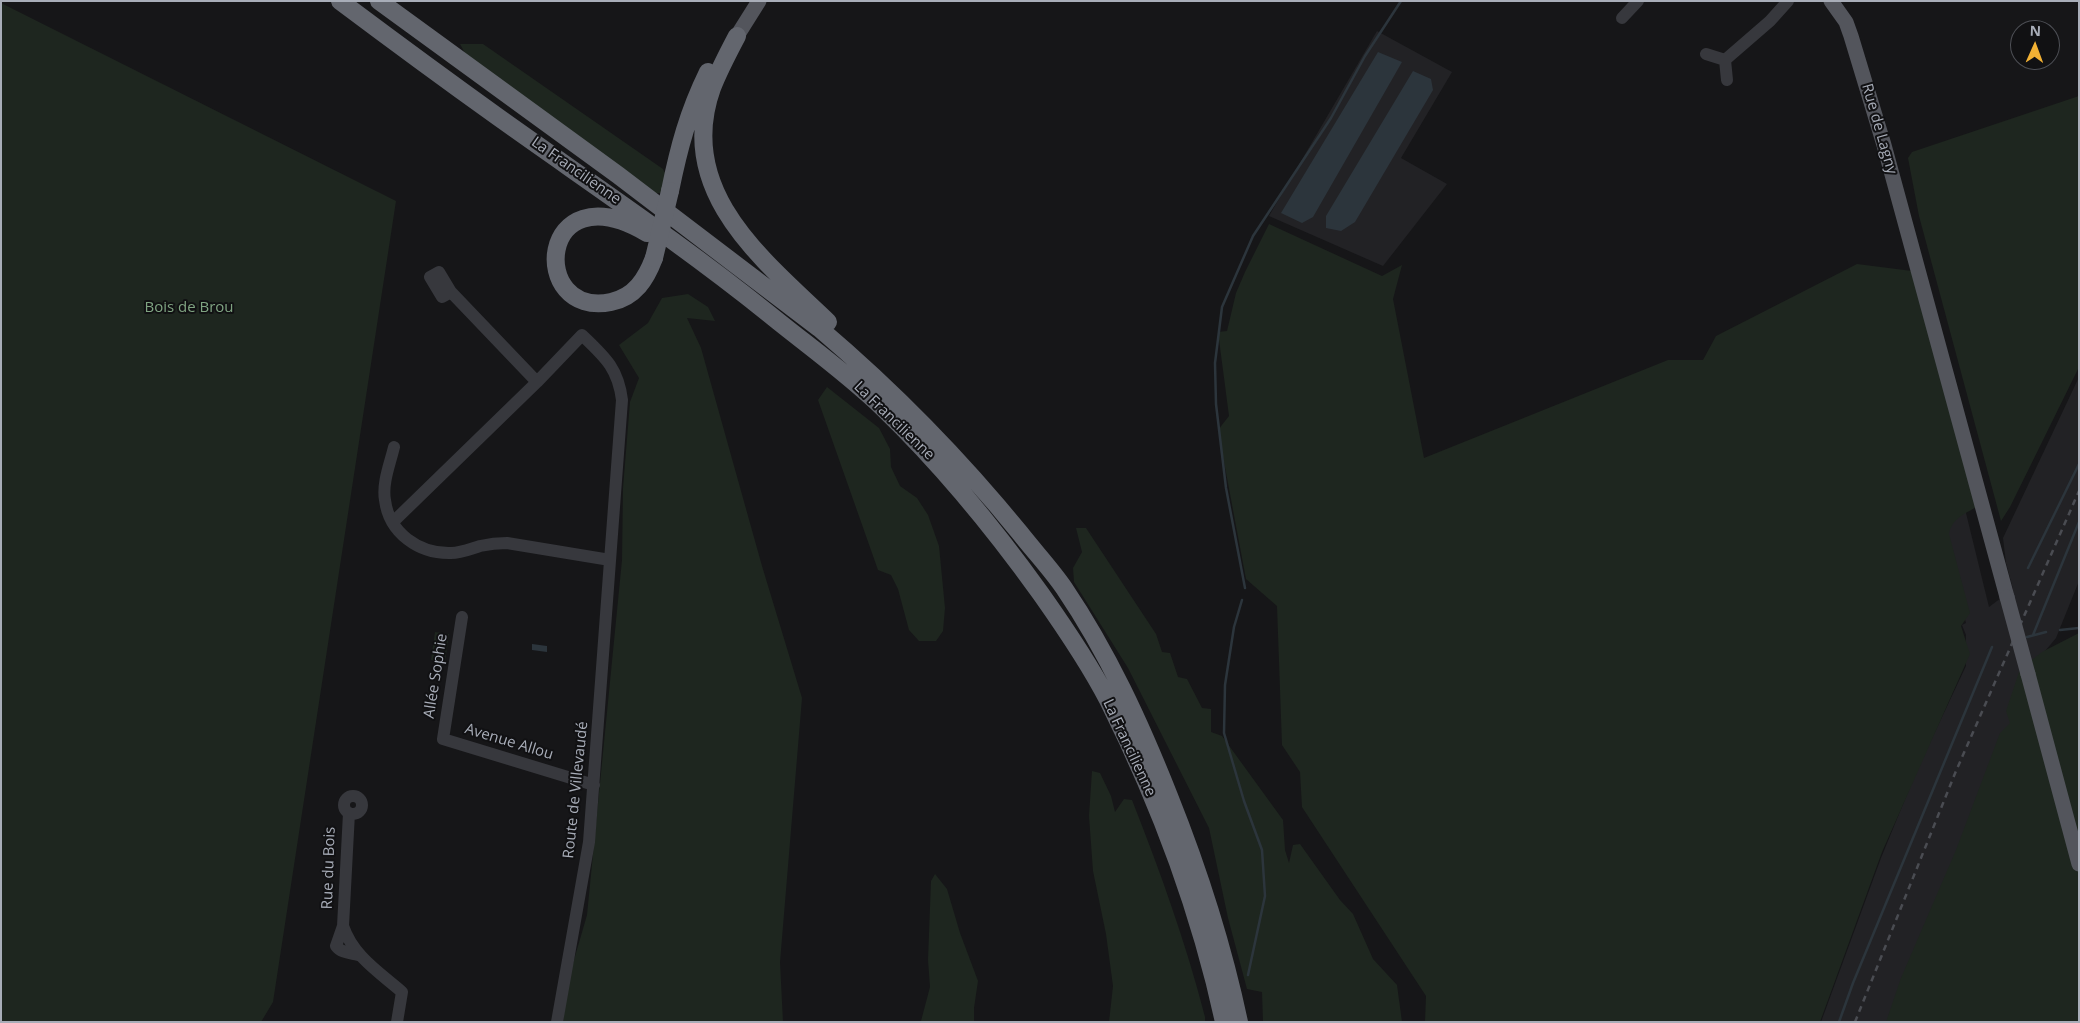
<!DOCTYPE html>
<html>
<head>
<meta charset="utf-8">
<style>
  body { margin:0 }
  #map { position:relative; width:2080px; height:1023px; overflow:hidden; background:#161618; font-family:"Open Sans",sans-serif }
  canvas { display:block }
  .frame { position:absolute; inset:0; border:2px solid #a8adb8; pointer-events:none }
  .north { position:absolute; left:2010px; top:20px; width:50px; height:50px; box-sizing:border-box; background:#111113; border:1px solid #4d4f55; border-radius:50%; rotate:2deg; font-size:14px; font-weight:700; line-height:20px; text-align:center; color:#a8adb8 }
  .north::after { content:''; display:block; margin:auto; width:18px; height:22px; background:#f2b134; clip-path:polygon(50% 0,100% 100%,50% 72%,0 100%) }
</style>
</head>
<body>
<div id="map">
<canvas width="2080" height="1023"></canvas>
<div class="frame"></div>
<div class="north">N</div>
</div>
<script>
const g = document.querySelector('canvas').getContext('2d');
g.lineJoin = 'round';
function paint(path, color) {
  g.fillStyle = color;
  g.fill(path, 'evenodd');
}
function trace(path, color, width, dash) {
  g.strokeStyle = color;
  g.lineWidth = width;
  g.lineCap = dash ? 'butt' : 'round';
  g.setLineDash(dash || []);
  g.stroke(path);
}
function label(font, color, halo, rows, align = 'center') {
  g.font = font + ' "Open Sans",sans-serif';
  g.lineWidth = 4;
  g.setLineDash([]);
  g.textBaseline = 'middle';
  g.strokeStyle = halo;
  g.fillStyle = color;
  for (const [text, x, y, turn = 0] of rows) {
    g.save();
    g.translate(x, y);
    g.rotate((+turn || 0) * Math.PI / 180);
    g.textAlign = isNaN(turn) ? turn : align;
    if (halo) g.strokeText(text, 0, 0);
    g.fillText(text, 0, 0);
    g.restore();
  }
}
paint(new Path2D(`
  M1377 31 1452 72 1401 158 1447 184 1383 266 1269 216Z
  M2079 377V581L2056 638 2035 663 2015 724 1888 1022H1821L1881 858 1917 770 1966 666V635L1962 625 1966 623 1941 524 1965 509 1989 607 2013 589 2006 563 2003 538Z`), '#222225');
paint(new Path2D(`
  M1 3 396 201 273 1002 261 1022H1Z
  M460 44H483L663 169 667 177 664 193H655L467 57Z
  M2079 96V367L2010 507 2001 521 1919 216 1908 158 1912 152Z
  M1269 224 1382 276 1402 265 1393 299 1424 458 1668 360H1703L1716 336 1857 264 1912 271 1978 506C1965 514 1952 518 1949 534L1970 613 1961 626 1970 654 1882 852 1820 1022H1425L1426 996 1302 807 1300 772 1282 745 1277 606 1246 579 1218 430 1229 416 1218 332 1227 331 1236 293 1245 272Z
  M688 294 708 307 715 321 687 318 701 348 762 566 802 698 780 962 783 1022H563L567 984 587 915 622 560 623 488 630 402 639 378 619 345 648 323 662 298Z
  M827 387 879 428 890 449 891 467 900 486 917 498 928 515 939 546 945 608 943 631 936 641H919L909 630 898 589 891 575 878 570 818 400Z
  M1076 528H1086L1156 634 1162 652 1170 653 1178 677 1187 679 1202 708 1211 709V732L1222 736 1283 820 1285 850 1289 863 1293 845 1300 844 1340 900 1353 914 1373 959 1397 985 1402 1022H1263L1262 992 1247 989 1228 918 1209 828 1128 668 1074 582 1073 568 1082 552Z
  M435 632 449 634 445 662 431 660Z
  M2079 633V1022H1886L1901 978 1956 850 2000 733 2010 723 2006 711 2020 669 2042 652Z
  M1092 771 1100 773 1111 796 1115 812 1124 799 1132 800C1160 871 1186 943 1205 1017V1022H1109L1113 986 1106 934 1093 871 1089 816Z
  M935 874 947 889 960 933 978 981 974 1008V1022L921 1021 930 987 928 960 931 881Z`), '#1e261f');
paint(new Path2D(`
  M1378 52 1402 62 1313 217 1302 223 1281 213Z
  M1413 71 1431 79 1433 90 1355 222 1341 231 1326 228V216Z
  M532 644 547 646V652L532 650Z`), '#2c353c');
trace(new Path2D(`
  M2028 568 2079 464
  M1245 588 1226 488 1216 404 1215 363 1222 307 1253 236 1331 118 1365 56 1401 1
  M1242 600 1234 627 1225 685 1224 733 1244 801 1262 850 1265 896 1248 975
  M2060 630 2079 628
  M2033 635 2079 522
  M2027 637 2046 632
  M1839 1022 1853 983 1992 647`), '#2c353c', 2.5);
trace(new Path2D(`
  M1622 18 1638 1
  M1706 54 1725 60 1727 80
  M1725 60 1770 21 1788 1
  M451 292 442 297 430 277 439 272 451 292 537 382
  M394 447C390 464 382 483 385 500 389 533 419 554 451 553 461 553 470 549 480 546 489 544 498 543 507 543L610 560
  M393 522 537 382 582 335C605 357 618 368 622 400L589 842 557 1022
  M462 617 443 739 594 785
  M344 805a9 9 0 1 1 18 0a9 9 0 1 1-18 0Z
  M349 813 343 926C353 956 379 972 402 992L397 1022
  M343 926 336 946C341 953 350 953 358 955`), '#37383d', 12);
trace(new Path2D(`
  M1831 1 1846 22 1851 36 1884 145 2007 597
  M737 36 759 1
  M2028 674 2079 864`), '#53555c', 15);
trace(new Path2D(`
  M340 1C392 40 445 79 498 117 589 182 682 244 769 314 807 345 848 374 883 408 942 465 993 527 1041 594 1065 628 1089 663 1108 700 1159 802 1200 911 1224 1022
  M379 1 618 175 819 328C892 390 959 458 1020 533 1034 551 1051 569 1064 588 1108 653 1140 723 1169 796 1199 871 1222 942 1239 1022
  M737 36C728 53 719 70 712 88 675 191 762 259 828 322
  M670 191C679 147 688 113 708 72
  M647 233C537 168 528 319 611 302 635 297 646 279 654 258`), '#63666e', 18);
trace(new Path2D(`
  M1855 1022 1956 771 2079 491`), '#4a4c52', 2.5, [6, 5]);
trace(new Path2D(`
  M2007 597 2028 674`), '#53555c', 15);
trace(new Path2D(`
  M654 258 670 191`), '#63666e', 18);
label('15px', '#a8adb8', '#111113', [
  ["Rue de Lagny",1879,129,74],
  ["La Francilienne",576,171,35],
  ["La Francilienne",894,421,44],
  ["Allée Sophie",436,676,-81],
  ["Avenue Allou",509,742,17],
  ["La Francilienne",1129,748,65],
  ["Route de Villevaudé",576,790,-84],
  ["Rue du Bois",329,868,-88]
]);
label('15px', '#7fa381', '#111113', [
  ["Bois de Brou",189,308]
]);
</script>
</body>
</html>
